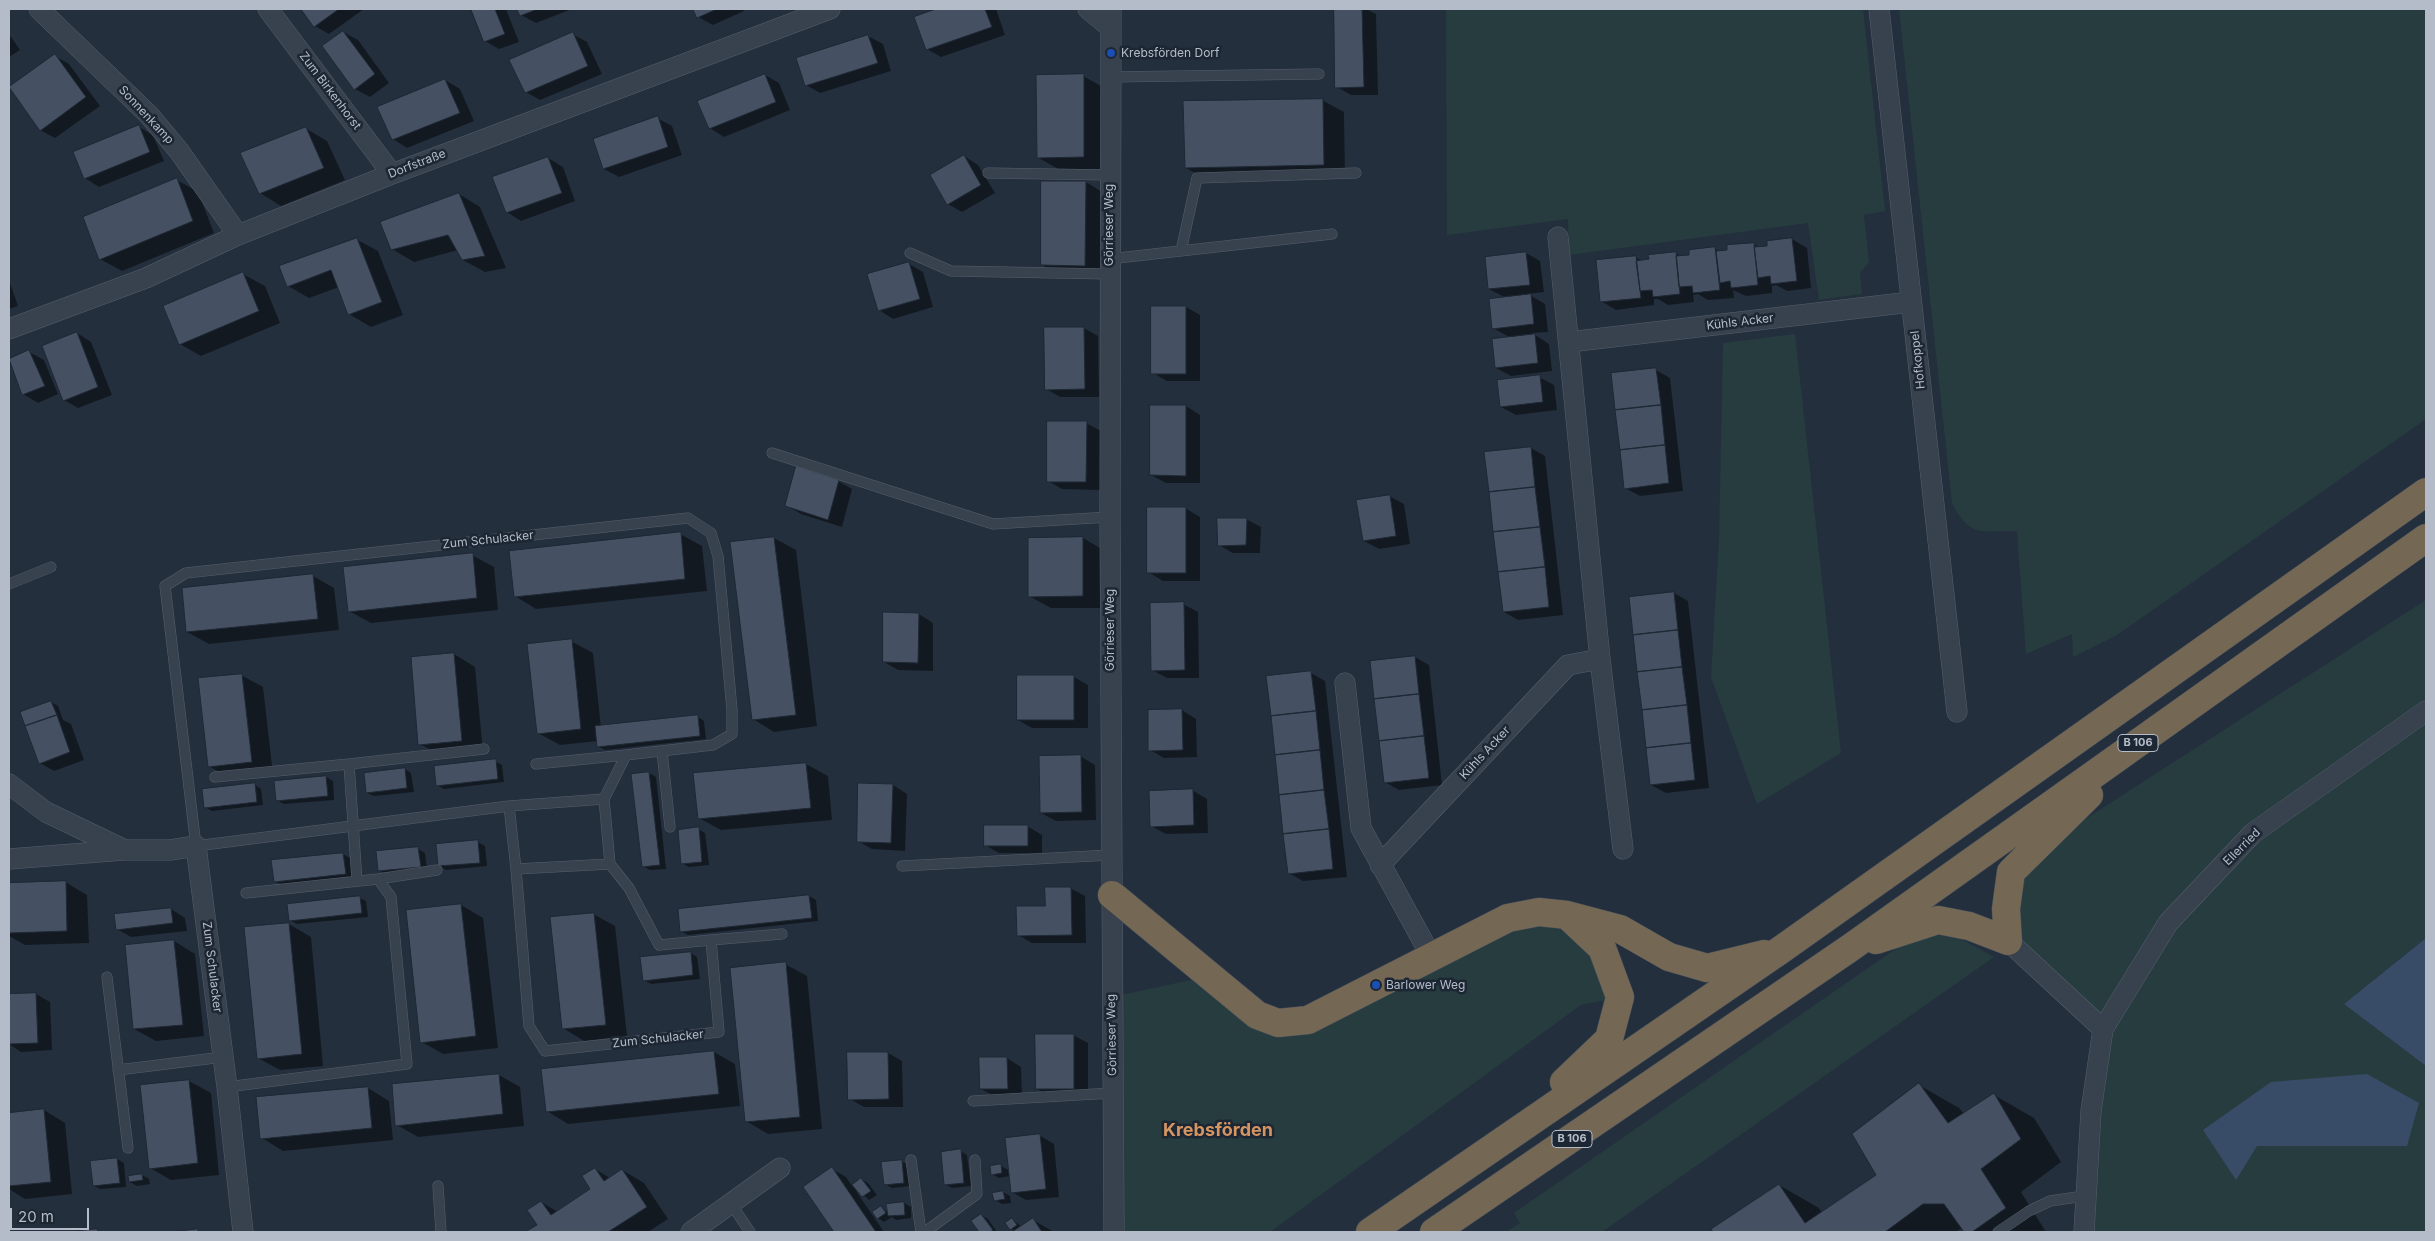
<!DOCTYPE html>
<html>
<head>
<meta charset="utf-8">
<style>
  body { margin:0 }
  #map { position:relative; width:2435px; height:1241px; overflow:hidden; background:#242f3e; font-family:Inter,sans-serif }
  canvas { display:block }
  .frame { position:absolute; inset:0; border:10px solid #b4bcc9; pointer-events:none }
  .scale { position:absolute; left:10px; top:1208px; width:79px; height:22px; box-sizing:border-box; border:2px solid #b4bcc9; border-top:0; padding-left:6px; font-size:15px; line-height:18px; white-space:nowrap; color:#b4bcc9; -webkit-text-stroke:4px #1d2633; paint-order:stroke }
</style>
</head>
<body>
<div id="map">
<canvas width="2435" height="1241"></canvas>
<div class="frame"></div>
<div class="scale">20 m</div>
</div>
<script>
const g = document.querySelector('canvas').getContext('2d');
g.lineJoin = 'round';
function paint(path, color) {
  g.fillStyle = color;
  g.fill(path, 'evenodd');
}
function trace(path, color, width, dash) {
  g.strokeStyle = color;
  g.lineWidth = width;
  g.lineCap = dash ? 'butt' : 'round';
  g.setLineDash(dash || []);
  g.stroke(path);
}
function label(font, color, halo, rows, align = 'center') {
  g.font = font + ' Inter,sans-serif';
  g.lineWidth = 5;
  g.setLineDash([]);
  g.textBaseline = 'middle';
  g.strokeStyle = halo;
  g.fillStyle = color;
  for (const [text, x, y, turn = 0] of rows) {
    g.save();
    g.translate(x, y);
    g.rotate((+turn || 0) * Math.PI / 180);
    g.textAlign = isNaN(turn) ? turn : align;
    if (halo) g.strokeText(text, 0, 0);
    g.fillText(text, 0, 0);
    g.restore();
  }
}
paint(new Path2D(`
  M1446 9H1863L1885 211 1864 215 1869 262 1860 273 1862 294 1819 300 1808 223 1569 255 1568 219 1447 235Z
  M1899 9H2426V419L2117 635 2073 657 2072 634 2026 654 2017 531C1982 530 1971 540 1952 503Z
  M1795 334 1841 753 1757 804 1711 677 1719 539 1723 343Z
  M2426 600V938L2344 1004 2426 1066V1232H2084L2103 1029 2017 951 2019 888 2026 870 2062 834Z
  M1567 915 1620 997 1581 1005 1270 1232H1114L1112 997 1209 976 1278 1023 1508 918Z
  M1926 935 1956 936 1994 957 1602 1232H1506L1520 1223 1514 1213 1897 948Z`), '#263c3f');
paint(new Path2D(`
  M2426 938V1066L2344 1004Z
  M2367 1074 2419 1103 2407 1146H2257L2236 1180 2203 1130 2271 1082Z`), '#394c67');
paint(new Path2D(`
  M303 9H364L329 34 315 26Z
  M472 9H506L519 42 499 49 485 41Z
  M519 9H572L536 23 521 15Z
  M695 9H743L744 11 713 25 698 17Z
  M940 9H996L1005 35 941 57 927 49 916 17Z
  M1335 9H1366L1376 14 1378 95H1351L1337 87Z
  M343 32 358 40 389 83 370 97 355 89Z
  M9 34 20 50 9 57Z
  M572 34 587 42 602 74 540 100 526 92Z
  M868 36 883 44 891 71 820 93 806 85Z
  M55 56 69 64 100 106 55 138 40 130Z
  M765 75 779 83 790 110 724 137 710 128Z
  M1083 76 1105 88 1106 169 1060 170 1039 158Z
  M445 80 460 89 474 121 407 148 393 139Z
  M1322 100 1344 112 1345 177 1208 180 1186 168Z
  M657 118 672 126 682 155 619 177 604 169 594 139Z
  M139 127 153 135 164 161 99 187 85 178Z
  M305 128 327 141 345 180 281 206 260 193Z
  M964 156 978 165 995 193 962 212 948 204Z
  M548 158 563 167 575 201 521 221 507 212Z
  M177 180 198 192 214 233 122 271 100 259Z
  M1086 182 1107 195 1106 278 1063 277 1042 265Z
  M459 194 480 207 506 268 485 272 463 260 458 250 414 262 392 249Z
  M356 239 378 251 403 315 371 327 349 314 339 287 309 298 288 286Z
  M1792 239 1807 248 1811 288 1787 291 1776 285 1772 286V293L1746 296 1733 290 1734 298 1708 300 1698 294 1693 295 1694 302 1668 305 1658 299H1654V305L1616 310 1601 301 1635 257 1642 261 1675 253 1683 257 1715 249 1721 252 1754 244 1761 248 1768 247V242Z
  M1526 253 1540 261 1544 292 1528 294 1545 304 1548 332 1532 333 1549 344 1552 371 1511 376 1496 368 1511 338 1493 328 1506 298 1489 289Z
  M909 264 923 272 933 307 893 319 879 310Z
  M243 274 265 286 280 323 201 356 180 344Z
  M9 280 18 306 9 309Z
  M1186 307 1200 315V381H1167L1153 373Z
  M1084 328 1098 336 1099 397H1060L1046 389Z
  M77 333 91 342 112 395 78 408 64 400Z
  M29 352 44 360 58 394 38 403 23 394 9 361Z
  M1656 370 1670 378 1683 491 1640 496 1625 488Z
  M1539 377 1554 385 1557 410 1516 415 1501 407Z
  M1186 406 1200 415V483H1166L1151 475Z
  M1086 423 1101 431 1100 490 1062 489 1048 481Z
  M1531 448 1545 456 1563 615 1518 620 1504 612Z
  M838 481 852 489 842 527 801 514 786 505Z
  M1389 496 1404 504 1410 544 1379 549 1364 541Z
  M1185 508 1200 517V581H1163L1148 572Z
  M1246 519 1261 527 1260 553H1233L1219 545Z
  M680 534 702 546 707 591 536 609 515 596Z
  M774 538 796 550 817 726 774 732 753 719 732 543Z
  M1083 538 1105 551V608H1051L1029 596V539Z
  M472 555 494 567 498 610 371 623 349 611Z
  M313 576 334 588 339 630 209 644 187 632Z
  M1674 593 1688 601 1709 788 1666 793 1651 785Z
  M1183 604 1198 612 1199 678H1167L1152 670Z
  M885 614H919L933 623V671L898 670 884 662Z
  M571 641 593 653 601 727 698 717 704 721 706 739 605 750 598 746V741L560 745 538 733Z
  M454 654 475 667 483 752 441 756 420 744Z
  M1415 657 1429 665 1442 785 1399 790 1385 782Z
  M1311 673 1325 681 1347 877 1303 881 1289 873Z
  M241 675 263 687 273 774 231 779 209 766Z
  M1018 677H1074L1088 685V728H1032L1018 720Z
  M51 702 58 706 63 720 71 724 84 760 54 771 40 763Z
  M1182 710 1196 719 1197 757 1164 758 1150 750Z
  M1080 756 1095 765 1096 820 1056 821 1041 813Z
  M495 761 502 765 504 782 444 789 437 785Z
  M806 764 828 776 832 820 721 830 699 818Z
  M405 769 411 773 414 792 374 796 367 793Z
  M649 773 656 777 666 869 650 870 643 866 633 775Z
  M326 777 333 781 334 800 284 804 277 800Z
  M255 785 261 789 263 805 212 811 205 807Z
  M893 785 907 794 905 851 872 849 858 841Z
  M1192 790 1207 799 1208 833 1166 834 1151 826Z
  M1027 826 1042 835V853H999L985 845Z
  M698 829 705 833 709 865 689 867 682 863Z
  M478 842 485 846 487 866 446 870 439 866Z
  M418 849 425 853 427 870 386 874 379 870Z
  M343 854 350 858 352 878 282 885 275 881Z
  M65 882 87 895 89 943 25 945 9 936V884Z
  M1070 888 1085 896 1086 943H1032L1018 935 1046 907Z
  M809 896 816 900 818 921 688 935 681 931 679 910Z
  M360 898 366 901 368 917 297 924 290 920Z
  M461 905 483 918 498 1048 443 1054 422 1042Z
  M171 909 185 918 187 931 131 937 117 929Z
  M593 914 615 926 627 1036 584 1041 563 1028Z
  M289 924 311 937 323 1066 280 1070 258 1058 246 928Z
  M174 941 195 954 204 1036 156 1041 134 1029Z
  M691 953 697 957 700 979 651 984 644 980Z
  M785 964 807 976 822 1129 768 1134 746 1121Z
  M36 994 50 1002 52 1050 21 1052 9 1044V995Z
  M1073 1035 1088 1043V1097H1052L1037 1089Z
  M714 1052 735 1064 740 1106 568 1124 547 1111Z
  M888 1053 902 1061 903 1107H864L850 1099Z
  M1007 1058 1021 1067 1022 1097H996L981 1089Z
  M499 1075 520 1087 524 1126 418 1137 397 1125Z
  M189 1081 211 1093 219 1175 171 1180 150 1168 141 1086Z
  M1919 1085 1959 1108 1964 1114 1994 1095 2034 1118 2061 1162 2021 1192 2046 1232H1966L1962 1228 1956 1232H1715L1713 1230 1779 1185 1819 1208 1822 1213 1878 1175Z
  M368 1088 389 1101 393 1140 283 1151 262 1138Z
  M44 1110 65 1123 72 1194 25 1199 9 1189V1114Z
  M1039 1135 1054 1144 1059 1197 1026 1200 1012 1192 1010 1176 999 1178 992 1174 1001 1166 1010 1171Z
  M960 1151 967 1155 971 1186 952 1188 945 1184Z
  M117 1159 124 1163 126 1187 101 1189 94 1186Z
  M901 1161 908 1165 911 1186 892 1188 885 1184Z
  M595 1169 610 1178 622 1170 644 1183 668 1219 648 1232H527L538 1225 541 1202 558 1212 592 1190Z
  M832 1169 846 1177 852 1186 861 1179 868 1183 877 1195 869 1200 858 1190 856 1191 884 1232H836L805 1187Z
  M142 1175 149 1179 150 1184 137 1186 130 1182Z
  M1003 1192 1010 1196 1011 1203 1002 1204 995 1200Z
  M904 1203 911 1207V1218L896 1220 892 1217 884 1222 878 1218 881 1208 888 1212Z
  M981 1215 988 1219 997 1232H981L973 1221Z
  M1012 1219 1022 1227 1033 1220 1054 1232H1015L1007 1223Z`), '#0007');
const building = new Path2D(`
  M301 9H339L314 27Z
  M471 9H495L505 34 484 42Z
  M517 9H538L520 16Z
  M693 9H717L697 18Z
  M936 9H985L992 27 926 50 914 17Z
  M1334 9H1362L1364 87 1335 88Z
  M343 31 375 74 354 90 322 46Z
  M573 32 588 66 525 93 509 60Z
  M868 35 878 63 805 86 796 58Z
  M55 54 86 97 40 131 9 87Z
  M765 74 776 102 709 129 697 101Z
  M1084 74V157L1037 158 1036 75Z
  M445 79 460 113 392 140 377 107Z
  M1323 99 1324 165 1185 168 1183 101Z
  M658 116 668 147 603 169 593 139Z
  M139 125 150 152 84 179 73 152Z
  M306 127 324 168 259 194 240 153Z
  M964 155 981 185 947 205 930 175Z
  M548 157 562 193 506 213 492 177Z
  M177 178 193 221 99 260 83 217Z
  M1041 181H1086L1085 266 1041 265Z
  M459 193 485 256 462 260 448 235 391 250 380 222Z
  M357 238 382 302 348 315 331 270 287 287 279 266Z
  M1792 238 1797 281 1771 284 1770 276 1758 278 1754 247 1767 246V241Z
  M1754 243 1758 285 1731 288 1730 281 1720 283 1716 251 1727 250V245Z
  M1715 247 1720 290 1693 293 1692 286 1679 287 1676 256 1689 255V250Z
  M1526 252 1530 285 1488 289 1485 257Z
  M1676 252 1680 294 1653 297 1652 290 1640 291 1636 261 1649 259 1648 255Z
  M1636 256 1641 298 1600 302 1596 260Z
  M909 262 920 299 878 311 867 274Z
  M243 272 259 311 179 345 163 306Z
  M1531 294 1534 324 1492 329 1489 299Z
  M1151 306H1186V374H1151Z
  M1044 327H1084L1085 389 1045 390Z
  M77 332 98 387 63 401 42 346Z
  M1535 334 1538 363 1495 368 1492 339Z
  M29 350 45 386 22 395 9 359Z
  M1656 368 1661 405 1615 410 1611 373Z
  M1540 375 1543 402 1500 407 1497 380Z
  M1150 405H1186V476L1150 475Z
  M1661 405 1665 445 1620 450 1615 410Z
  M1047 421H1087L1086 482H1047Z
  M1665 445 1669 483 1624 489 1620 450Z
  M1531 447 1535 487 1489 492 1484 452Z
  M796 466 839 480 828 520 785 506Z
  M1535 487 1540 527 1493 532 1489 492Z
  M1390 495 1396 536 1363 541 1356 500Z
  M1147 507H1186V573H1147Z
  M1217 518H1247L1246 545 1218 546Z
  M1540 527 1545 567 1498 572 1493 532Z
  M681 532 685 579 514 597 509 551Z
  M774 537 796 715 752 720 730 542Z
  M1083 537V596L1028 597V538Z
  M473 553 477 598 348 612 343 567Z
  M1545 567 1549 607 1503 612 1498 572Z
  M313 574 318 619 186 632 182 588Z
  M1674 592 1678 630 1633 635 1629 597Z
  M1184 602 1185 670 1151 671 1150 603Z
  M883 612 919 613 918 663 883 662Z
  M1678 630 1682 667 1637 672 1633 635Z
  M572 639 581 729 537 734 527 644Z
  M454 653 462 741 418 745 411 657Z
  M1415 656 1419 694 1374 699 1370 661Z
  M1682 667 1687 705 1642 710 1637 672Z
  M1311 671 1316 711 1271 716 1266 676Z
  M242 674 252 762 208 767 198 678Z
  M1017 675H1074V720H1017Z
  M1419 694 1424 736 1379 741 1374 699Z
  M51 701 57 715 25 726 20 712Z
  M1687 705 1691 743 1646 748 1642 710Z
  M1182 709 1183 750 1148 751V710Z
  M1316 711 1320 750 1275 755 1271 716Z
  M57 715 70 752 39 764 25 726Z
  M698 715 700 736 597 747 595 726Z
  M1424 736 1429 778 1384 783 1379 741Z
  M1691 743 1695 780 1650 785 1646 748Z
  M1320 750 1324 790 1279 795 1275 755Z
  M1081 755 1082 812 1040 813 1039 756Z
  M496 759 498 779 436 786 434 766Z
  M806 763 811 808 698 819 693 773Z
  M405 768 407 788 366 793 364 773Z
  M649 772 660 865 642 867 631 774Z
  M326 776 328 796 276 801 274 781Z
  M255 783 257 802 204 808 202 789Z
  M858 783 893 784 891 843 857 842Z
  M1193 789 1194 825 1150 827 1149 791Z
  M1324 790 1329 829 1283 834 1279 795Z
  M984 825H1028V846H984Z
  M699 827 702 862 681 864 678 830Z
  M1329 829 1333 869 1288 874 1283 834Z
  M478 840 480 863 438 866 436 844Z
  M418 847 421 867 378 871 376 851Z
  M343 853 346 874 274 882 271 860Z
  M66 881 67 931 9 933V883Z
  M1045 887H1071L1072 935 1017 936 1016 906H1045Z
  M809 895 812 918 680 932 678 909Z
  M360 896 362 913 289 921 287 904Z
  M461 904 476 1036 420 1043 406 910Z
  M171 908 173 923 116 930 114 914Z
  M594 913 606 1025 562 1029 550 917Z
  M289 923 302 1054 257 1059 244 927Z
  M174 940 183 1025 133 1029 125 945Z
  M691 952 693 975 643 981 640 957Z
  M786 962 800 1117 745 1122 730 968Z
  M36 993 38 1043 9 1044V994Z
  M1035 1034H1074V1089H1036Z
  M714 1051 719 1094 546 1112 541 1069Z
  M847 1052H888L889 1099 848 1100Z
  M979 1057H1007L1008 1089H980Z
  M499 1074 503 1114 395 1126 392 1084Z
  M189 1080 198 1163 149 1169 140 1085Z
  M1919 1083 1948 1123 1994 1093 2021 1139 1981 1169 2006 1208 1972 1232H1964L1944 1204H1923L1885 1232H1713L1711 1229 1779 1184 1805 1223 1876 1175 1852 1134Z
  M368 1087 372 1128 260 1139 256 1097Z
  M44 1109 51 1182 9 1186V1113Z
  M1040 1134 1046 1189 1011 1193 1005 1138Z
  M961 1149 964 1183 944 1185 941 1152Z
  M117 1158 120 1183 93 1186 90 1161Z
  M902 1160 904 1183 884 1185 881 1162Z
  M1001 1164 1002 1173 991 1175 990 1166Z
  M832 1167 876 1232H834L803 1187Z
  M595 1168 604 1181 622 1169 647 1207 608 1232H525L537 1225 527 1210 541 1201 551 1215 590 1189 582 1176Z
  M142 1174 143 1180 129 1182 128 1176Z
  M861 1178 871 1191 862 1197 852 1185Z
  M1003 1191 1005 1199 994 1201 992 1193Z
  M904 1202 905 1215 888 1216 886 1204Z
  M881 1206 886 1213 877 1219 872 1212Z
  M981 1214 993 1230 990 1232H979L971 1221Z
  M1012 1218 1017 1225 1010 1230 1005 1223Z
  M1033 1218 1042 1232H1012Z
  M97 1229 98 1232H77V1231Z
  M198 1229V1232H172Z`);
paint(building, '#455162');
trace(building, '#1f2835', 1);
const lane = new Path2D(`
  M1110 77 1319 74
  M988 173 1110 175
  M1181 251 1197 178 1356 173
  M910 253 951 271 1109 274
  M1109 259 1332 234
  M772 453 993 524 1110 517
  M9 584 51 567
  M662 751 670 827
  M349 764 484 749
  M536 764 626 755
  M215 777 349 764 357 881
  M509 806 516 869 610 864 604 799 509 806 196 846 165 586 186 573 688 518 711 533 718 556 732 710V734L713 745 626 755 604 799
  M902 866 1111 855
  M516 869 529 1026 545 1051 719 1032 711 940 659 945 629 888 610 864
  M246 893 378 879 437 870
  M711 940 782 934
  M107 977 128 1148
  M118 1070 223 1057
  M227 1087 407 1064 391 897 378 879
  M973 1101 1113 1093
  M911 1160 921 1232
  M438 1186 441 1232
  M732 1205 750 1232
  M925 1232 977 1194 975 1160
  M1998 1232 2029 1211 2050 1201 2084 1196`);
const street = new Path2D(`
  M39 9 149 115 179 151 238 235
  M268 9 392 174
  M1088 9 1111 28
  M1111 9 1110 517 1114 1232
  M1879 9 1957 712
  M1558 237 1600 659 1623 849
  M9 329 146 278 238 235 392 174 830 9
  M1569 342 1911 302
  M1345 683 1361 828 1431 956
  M9 784 46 812 125 850H170L196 846 227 1087 243 1232
  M9 859 124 850
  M1380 865 1568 665 1600 659
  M2008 941 2103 1029
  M691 1232 780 1168
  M2084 1232 2091 1111 2103 1029 2168 923 2253 833 2426 711`);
const highway = new Path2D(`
  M1112 895 1257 1015 1278 1023 1308 1020 1508 918 1539 912 1567 915 1620 929 1669 957 1707 968 1764 954
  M1876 940 1938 920 1969 926 2008 941 2006 909 2011 872 2089 795
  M1564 1082 1609 1039 1620 997 1602 948 1568 916
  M1370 1232 1782 949 2426 492
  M1434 1232 1850 948 2426 538`);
trace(lane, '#565f6c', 11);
trace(street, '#565f6c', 21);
trace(highway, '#434c59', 29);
trace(lane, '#38414e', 10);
trace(street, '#38414e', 20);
trace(highway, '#746855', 28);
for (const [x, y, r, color] of [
  [1111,53,5,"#1a4fb4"],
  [1376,985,5,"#1a4fb4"]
]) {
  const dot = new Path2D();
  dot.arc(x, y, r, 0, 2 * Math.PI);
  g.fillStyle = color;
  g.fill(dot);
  trace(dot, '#1d2633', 2);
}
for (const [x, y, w] of [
  [2138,743,40],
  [1572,1139,40]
]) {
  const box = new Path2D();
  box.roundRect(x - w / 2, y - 8.5, w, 17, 4);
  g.fillStyle = '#1d2633';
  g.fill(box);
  trace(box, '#b4bcc9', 1);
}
label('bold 11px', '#b4bcc9', null, [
  ["B 106",2138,743],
  ["B 106",1572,1139]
]);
label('12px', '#b4bcc9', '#1d2633', [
  ["Krebsförden Dorf",1121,53],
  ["Barlower Weg",1386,985]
], 'left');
label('12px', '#b4bcc9', '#1d2633', [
  ["Zum Birkenhorst",330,91,53],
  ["Sonnenkamp",146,115,47],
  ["Dorfstraße",417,164,-21],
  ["Görrieser Weg",1109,225,-90],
  ["Kühls Acker",1740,322,-7],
  ["Hofkoppel",1918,360,-96],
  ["Zum Schulacker",488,540,-6],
  ["Görrieser Weg",1110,630,-90],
  ["Kühls Acker",1485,753,-47],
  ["Ellerried",2242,847,-45],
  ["Zum Schulacker",212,967,83],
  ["Görrieser Weg",1112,1035,-91],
  ["Zum Schulacker",658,1039,-6]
]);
label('bold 18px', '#d59563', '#1d2633', [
  ["Krebsförden",1218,1131]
]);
</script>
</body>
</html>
